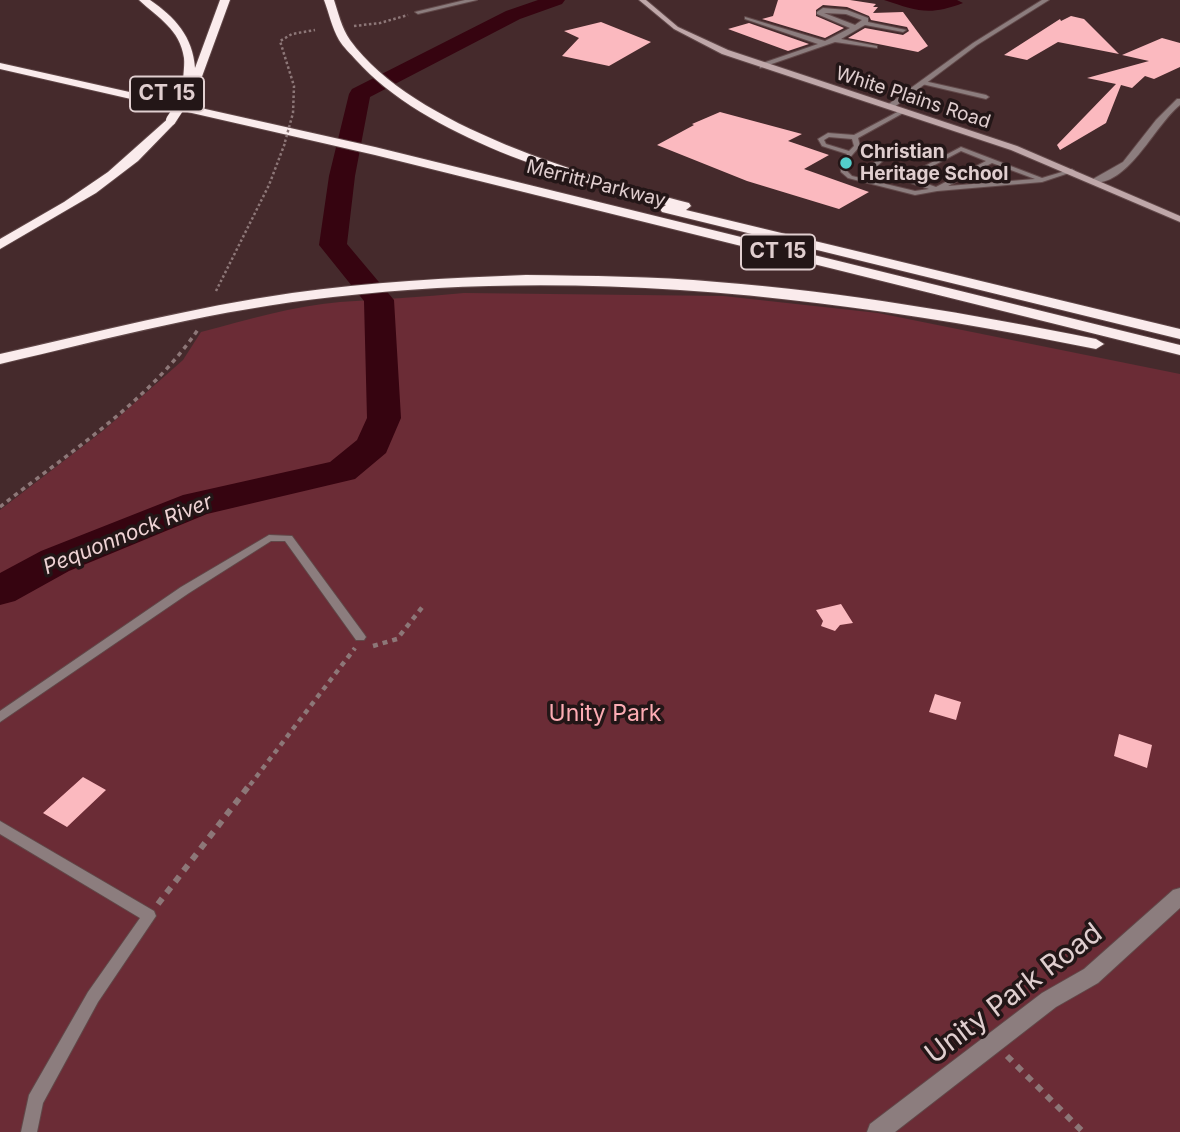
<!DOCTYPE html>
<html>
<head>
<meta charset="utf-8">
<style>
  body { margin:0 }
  canvas { display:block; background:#452a2c }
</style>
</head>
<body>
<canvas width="1180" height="1132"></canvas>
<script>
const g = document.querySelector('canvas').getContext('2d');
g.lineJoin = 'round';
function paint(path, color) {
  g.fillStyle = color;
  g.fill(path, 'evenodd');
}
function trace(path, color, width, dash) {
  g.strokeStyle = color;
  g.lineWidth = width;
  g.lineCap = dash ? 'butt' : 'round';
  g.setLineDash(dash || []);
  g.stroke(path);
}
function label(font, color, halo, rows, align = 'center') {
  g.font = font + ' Inter,sans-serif';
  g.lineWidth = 7;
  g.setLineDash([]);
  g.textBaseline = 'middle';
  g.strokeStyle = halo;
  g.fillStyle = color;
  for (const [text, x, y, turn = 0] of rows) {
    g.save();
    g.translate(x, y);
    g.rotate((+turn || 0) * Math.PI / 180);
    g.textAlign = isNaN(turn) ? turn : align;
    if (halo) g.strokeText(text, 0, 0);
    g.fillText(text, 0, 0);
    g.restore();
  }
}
paint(new Path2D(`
  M464 293 723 296 878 313 1180 374V1132H0V510L104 430 183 360 201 332C247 320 293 306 340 302 381 299 423 297 464 293Z`), '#6b2c36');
paint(new Path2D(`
  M884 0H957L963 3C929 16 917 11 884 0Z`), '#360410');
paint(new Path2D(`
  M538 0H565L562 4 520 19 370 97 355 176 347 244 394 300 401 418 386 453 355 479 207 514 69 571 15 601 0 605V573L41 551 183 495 330 462 357 440 367 418 364 301 319 245 329 176 349 94 352 89 506 11Z`), '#360410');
paint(new Path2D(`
  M778 0H850L876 4 873 7H878L873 13 903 12 928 46 918 52 848 38 865 28 903 35 909 31 907 27 871 20 869 16 847 7 823 5 816 10V16L844 28 825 38 762 19 773 16Z
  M1071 16 1084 19 1119 54 1058 42 1027 60 1004 55 1060 19 1061 21Z
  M601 22 651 42 609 66 562 56 579 38 564 31Z
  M749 23 809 44 788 51 728 29Z
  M1162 38 1180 43V67L1154 79 1145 76 1132 88 1121 85 1106 123 1060 150 1057 145 1116 84 1087 78 1149 61 1122 55Z
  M720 112 802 134 788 141 829 155 804 169 869 192 839 209 747 181 657 145 694 125 692 124Z
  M841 604 853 623 840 625 835 631 821 626 823 621 816 610Z
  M935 694 961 702 956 720 929 712Z
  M1119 734 1152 745 1147 768 1114 756Z
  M83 777 106 790 67 827 43 813Z`), '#fbb9bf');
const lane = new Path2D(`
  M924 81 986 95 989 97 986 99 922 84V82Z
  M903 109 905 110V112L858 138 860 146 846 162 847 171 852 176 915 191 929 189 877 172 870 166 880 158H884V160L877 166 881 170 904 177 961 147 1042 178 1072 169 1075 171 1042 182 937 191 915 195 848 178 841 172 840 162 847 154 822 146 818 139 828 133 854 135ZM829 137 852 139 854 146 849 151 826 144 824 140ZM961 151 986 161 936 187 910 178ZM992 163 1035 179 948 186Z
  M269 535 292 536 364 634 366 637 364 640H356L285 541H271L189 593 0 722V711L181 587Z
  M0 821 154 911 156 916 98 1002 43 1103 37 1132H21L29 1095 88 992 140 918 0 834Z`);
const street = new Path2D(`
  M465 0H477L418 14 415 12Z
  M1042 0H1049L977 45 893 108 886 106 973 43Z
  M823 8 847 10 868 18V22L906 30 903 32 865 25 841 39 877 46V48L835 42 760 68V64L818 44 745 19V17L825 41 850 28 817 14V12ZM824 13 846 14 862 20 855 25Z
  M1177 99H1180V105C1154 126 1130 184 1093 183V179L1123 162 1156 120Z
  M1180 888V908L1098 983 1056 1007 895 1132H867L870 1124 1042 993 1084 969 1173 890Z`);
const secondary = new Path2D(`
  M639 0H646L678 27 728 50 1017 146 1180 216V222L1011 150 722 54 674 29Z`);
const highway = new Path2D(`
  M139 0H150C175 17 193 37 195 68L220 0H230L200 82 184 86C182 78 185 68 184 58 180 29 158 18 139 0Z
  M324 0H334C338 12 342 29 350 40 414 128 587 176 689 203L691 206 686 210 1180 329V339L662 212 660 209 666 205C568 179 425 137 356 60 351 54 343 47 339 40 332 28 329 13 324 0Z
  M0 63 375 147 1180 345V355L375 155 0 69Z
  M171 116 177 120 175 123 138 161 96 193 0 249V239L64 202 108 172Z
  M526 275C590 276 654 276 717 282 845 292 971 314 1096 339L1104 344 1096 349C843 298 590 267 333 297 220 309 110 338 0 364V354C97 332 194 307 292 293 370 282 448 278 526 275Z`);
trace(lane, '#614849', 2);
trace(street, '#614849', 2);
trace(secondary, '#614849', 2);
trace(highway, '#614849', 2);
trace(new Path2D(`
  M354 26 380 23 408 15
  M293 113 294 86 280 41 292 34 315 30
  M216 291 269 185 285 143`), '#8d7778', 2.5, [2.5, 2.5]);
trace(new Path2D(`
  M0 507C68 453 150 401 199 328`), '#8d7778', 3.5, [4.5, 4.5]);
trace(new Path2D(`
  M373 646 397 639 424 605
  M250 785 355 648`), '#8d7778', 4.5, [5, 5]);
trace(new Path2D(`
  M158 904 251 783
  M1007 1056 1083 1132`), '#8d7778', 6, [7, 7]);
paint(lane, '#8c7d7e');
paint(street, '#8c7d7e');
paint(secondary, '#bfa7a9');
paint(highway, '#faebec');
const highwayBridge = new Path2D(`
  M171 120 194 85`);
trace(highwayBridge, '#614849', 11, []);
trace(new Path2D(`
  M285 142 293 113`), '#8d7778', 2.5, [2.5, 2.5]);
trace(highwayBridge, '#faebec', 10);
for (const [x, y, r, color] of [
  [846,163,7,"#53cdca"]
]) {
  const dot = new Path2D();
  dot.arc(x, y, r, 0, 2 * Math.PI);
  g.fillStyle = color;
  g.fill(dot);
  trace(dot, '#231617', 2.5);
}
label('19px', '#e0cecf', '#231617', [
  ["White Plains Road",913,98,18],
  ["Merritt Parkway",596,184,14]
]);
label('bold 19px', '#e0cecf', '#231617', [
  ["Christian",860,152],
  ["Heritage School",860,174]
], 'left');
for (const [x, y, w] of [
  [167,94,74],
  [778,252,74]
]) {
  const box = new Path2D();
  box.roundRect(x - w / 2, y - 17.5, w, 35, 5);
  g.fillStyle = '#231617';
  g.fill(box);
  trace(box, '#e0cecf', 2);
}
label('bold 21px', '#e0cecf', null, [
  ["CT 15",167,94],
  ["CT 15",778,252]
]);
label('italic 21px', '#eed2d4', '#231617', [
  ["Pequonnock River",128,535,-22]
]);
label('23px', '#fdacb4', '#231617', [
  ["Unity Park",605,714]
]);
label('28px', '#e0cecf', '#231617', [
  ["Unity Park Road",1014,994,-37]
]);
</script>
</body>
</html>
